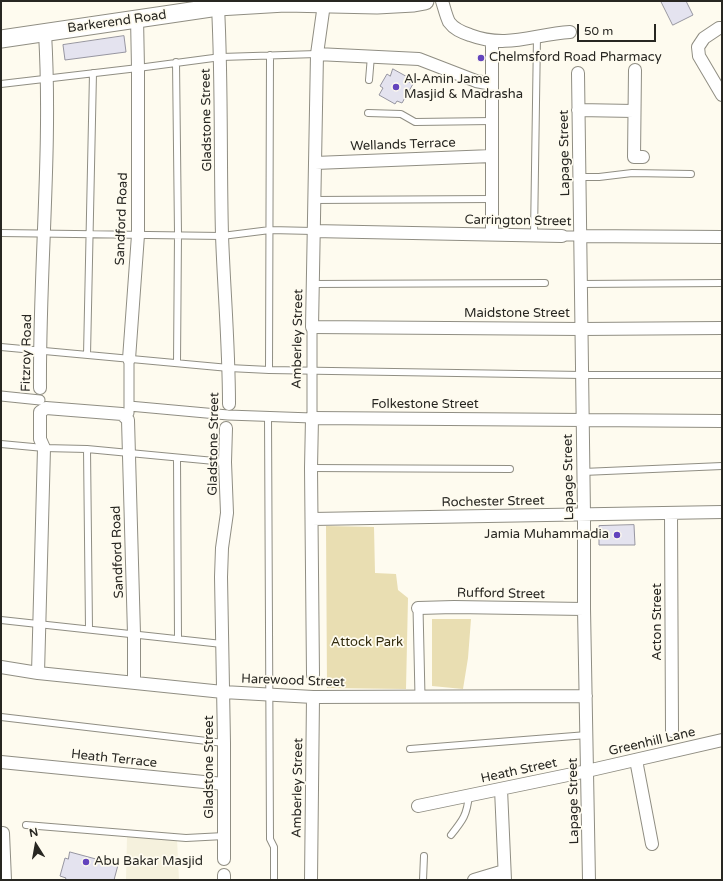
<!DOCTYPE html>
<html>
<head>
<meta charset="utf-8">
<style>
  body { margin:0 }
  #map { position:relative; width:723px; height:881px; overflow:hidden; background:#fefbef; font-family:"Varela Round",sans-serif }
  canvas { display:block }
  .frame { position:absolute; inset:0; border:2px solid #282722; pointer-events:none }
  .north { position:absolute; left:16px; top:825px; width:40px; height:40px; -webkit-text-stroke:3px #fefbef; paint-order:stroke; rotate:349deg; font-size:11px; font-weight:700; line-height:16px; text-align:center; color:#282722 }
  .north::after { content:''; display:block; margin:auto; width:14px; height:18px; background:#282722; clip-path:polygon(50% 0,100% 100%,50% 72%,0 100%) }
  .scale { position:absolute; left:577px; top:24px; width:79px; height:18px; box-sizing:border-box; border:2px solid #282722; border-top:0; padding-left:5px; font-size:12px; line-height:14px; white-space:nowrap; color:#282722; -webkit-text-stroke:3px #fefbef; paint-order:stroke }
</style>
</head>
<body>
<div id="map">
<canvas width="723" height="881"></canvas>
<div class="frame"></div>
<div class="north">N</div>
<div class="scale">50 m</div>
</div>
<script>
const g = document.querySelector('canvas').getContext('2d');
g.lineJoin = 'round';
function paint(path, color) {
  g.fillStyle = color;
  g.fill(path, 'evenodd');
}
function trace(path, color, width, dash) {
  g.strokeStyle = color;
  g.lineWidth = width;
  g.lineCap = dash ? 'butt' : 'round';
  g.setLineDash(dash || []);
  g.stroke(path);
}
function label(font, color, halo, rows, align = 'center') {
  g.font = font + ' "Varela Round",sans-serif';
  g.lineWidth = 3.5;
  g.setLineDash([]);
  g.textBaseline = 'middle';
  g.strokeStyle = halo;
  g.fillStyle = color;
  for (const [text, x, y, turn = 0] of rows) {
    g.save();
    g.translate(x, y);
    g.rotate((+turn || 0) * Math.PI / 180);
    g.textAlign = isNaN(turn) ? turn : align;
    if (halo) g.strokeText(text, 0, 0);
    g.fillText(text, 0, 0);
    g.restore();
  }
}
paint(new Path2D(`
  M127 836 177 839 179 880H126Z`), '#f5f1dd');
paint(new Path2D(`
  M326 526 374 527 375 573 396 574 398 590 408 598 406 689 327 688Z
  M432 619H471L468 658 463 689 432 686Z`), '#e9deb2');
const building = new Path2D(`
  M661 1H686L693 15 673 25Z
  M124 36 126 52 65 60 63 45Z
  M393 69 411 79 409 82 413 84 402 103 397 101 395 104 379 95 383 88 380 86 387 74 390 76Z
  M634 525 635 545H599V526Z
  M70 852 118 865 114 880H65L66 878 60 876 65 858 68 859Z`);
paint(building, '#e4e3ef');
trace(building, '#9695a0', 1);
const service = new Path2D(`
  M176 62 178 234 177 363
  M369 80 371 56
  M1 84 138 68 221 57 317 54
  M368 113 401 114 415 122 492 121
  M579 177H599L632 173 691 174
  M314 200 492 199
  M1 233 222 236 270 230 313 231
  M534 235 537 36
  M313 284 545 283
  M581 284 722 283
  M1 347 229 368 269 370 582 375H722
  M87 355 93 73
  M269 370 270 55
  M268 416 270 839 274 847V880
  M1 444 44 448 87 449 225 462
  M87 449 89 629
  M177 458 178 639
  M311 468 510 469
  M583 472 722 466
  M1 620 222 644
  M1 717 224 743
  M410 749 587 735
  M26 825 186 838 224 836
  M451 835C463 820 467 815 469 795
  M423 880 424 856`);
const pedestrian = new Path2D(`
  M562 236H580
  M1 396 40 400
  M129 406 228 415 312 418V327
  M129 413V359
  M418 608 420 696`);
const minor = new Path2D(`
  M442 1C444 7 446 16 449 22 454 29 461 32 470 35 507 49 534 34 570 32
  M324 4 317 54 312 327 581 329 722 328
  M218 7C222 83 220 159 222 235 224 291 229 347 229 404
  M722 28H719L704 38 698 47 699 56 722 95
  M492 41V234
  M317 54 419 59 476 81 492 84
  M635 70 634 157H643
  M578 73 584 515V609L589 880
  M578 110 634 111
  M315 163 492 156
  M313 231 562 236
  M580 236 722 237
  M129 359 138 235V68L137 18
  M40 388C39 269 52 151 45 33
  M671 513 672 731
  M312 519 722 512
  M418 608 454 607 584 609
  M1 667 38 673 223 692 313 697 586 696
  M38 673 44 448 40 439V412L46 408 122 414 128 420 134 634V682
  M313 675 311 468 312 418 722 421
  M636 760 652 844
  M1 762 224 784
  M501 789 505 880
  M418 806 587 771 722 740
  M3 833 5 880
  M224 859V743L221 577 222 548 227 513 225 462 226 428
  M224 875V880
  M311 880 313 697
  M474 880 504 871`);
const secondary = new Path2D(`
  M1 39 218 7 285 3 377 5 414 3 425 1`);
trace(service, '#908e83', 8);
trace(pedestrian, '#908e83', 11);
trace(minor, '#908e83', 14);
trace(secondary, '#908e83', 19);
trace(service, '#fff', 6);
trace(pedestrian, '#fff', 9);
trace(minor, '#fff', 12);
trace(secondary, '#fff', 17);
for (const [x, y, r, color] of [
  [481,58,4,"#6344bd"],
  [396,87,4,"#6344bd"],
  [617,535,4,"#6344bd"],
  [86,862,4,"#6344bd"]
]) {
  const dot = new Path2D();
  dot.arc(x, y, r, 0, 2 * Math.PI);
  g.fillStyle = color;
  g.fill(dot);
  trace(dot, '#fefbef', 1.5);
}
label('13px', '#282722', '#fefbef', [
  ["Barkerend Road",117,22,-8],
  ["Gladstone Street",207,120,-91],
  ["Wellands Terrace",403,145,-2],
  ["Lapage Street",565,153,-91],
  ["Sandford Road",122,219,-88],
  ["Carrington Street",518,221,1],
  ["Maidstone Street",517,314],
  ["Amberley Street",298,339,-89],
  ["Fitzroy Road",27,353,-89],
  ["Folkestone Street",425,405],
  ["Gladstone Street",214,444,-89],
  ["Lapage Street",569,477,-91],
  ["Rochester Street",493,502,-1],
  ["Sandford Road",118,552,-92],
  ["Rufford Street",501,594,1],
  ["Acton Street",658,622,-90],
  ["Harewood Street",293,681,2],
  ["Greenhill Lane",652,742,-13],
  ["Heath Terrace",114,759,6],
  ["Gladstone Street",210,767,-90],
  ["Heath Street",519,771,-12],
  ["Amberley Street",298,788,-89],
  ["Lapage Street",574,801,-91]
]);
label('13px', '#282722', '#fefbef', [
  ["Chelmsford Road Pharmacy",489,58],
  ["Al-Amin Jame",404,80],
  ["Masjid & Madrasha",404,95],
  ["Jamia Muhammadia",609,535,"right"],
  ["Abu Bakar Masjid",94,862]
], 'left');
label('13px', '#312a0c', '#fefbef', [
  ["Attock Park",367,643]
]);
</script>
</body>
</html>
